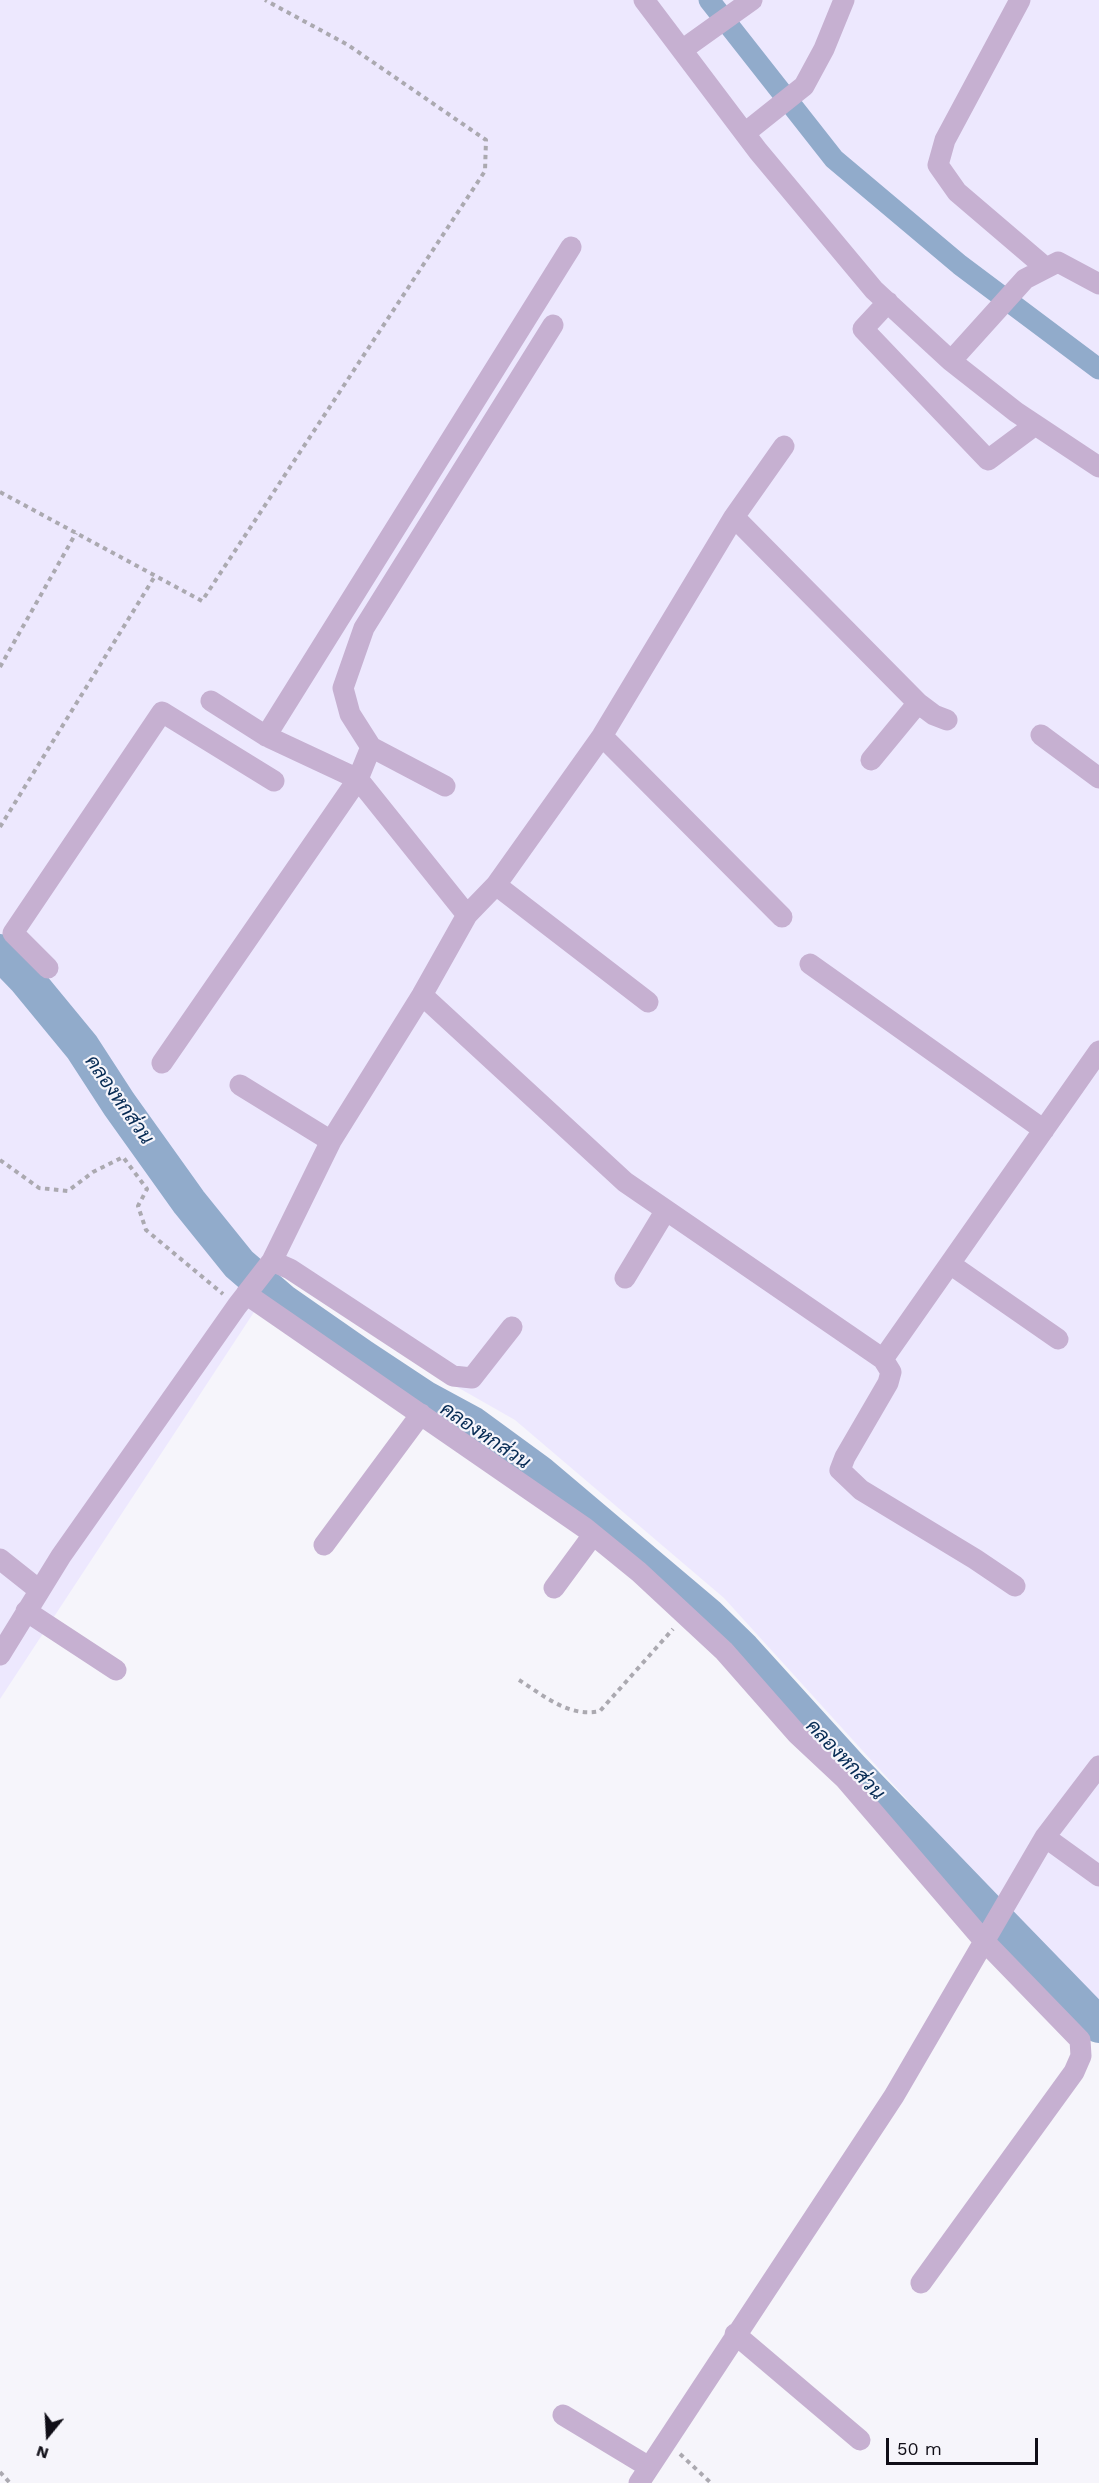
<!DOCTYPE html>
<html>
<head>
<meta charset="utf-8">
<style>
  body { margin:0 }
  #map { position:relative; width:1099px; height:2483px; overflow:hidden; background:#f6f5fb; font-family:"Work Sans",sans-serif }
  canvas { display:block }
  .north { position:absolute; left:18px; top:2405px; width:60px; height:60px; -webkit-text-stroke:4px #f6f5fb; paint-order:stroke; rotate:198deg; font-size:16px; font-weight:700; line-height:24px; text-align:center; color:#100e17 }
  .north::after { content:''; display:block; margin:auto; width:21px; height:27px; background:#100e17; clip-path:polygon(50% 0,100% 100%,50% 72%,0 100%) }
  .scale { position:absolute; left:886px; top:2438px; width:152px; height:27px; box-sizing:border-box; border:3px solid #100e17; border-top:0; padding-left:8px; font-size:18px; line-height:21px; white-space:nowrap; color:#100e17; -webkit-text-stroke:4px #f6f5fb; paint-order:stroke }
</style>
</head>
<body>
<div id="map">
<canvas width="1099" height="2483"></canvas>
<div class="north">N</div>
<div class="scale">50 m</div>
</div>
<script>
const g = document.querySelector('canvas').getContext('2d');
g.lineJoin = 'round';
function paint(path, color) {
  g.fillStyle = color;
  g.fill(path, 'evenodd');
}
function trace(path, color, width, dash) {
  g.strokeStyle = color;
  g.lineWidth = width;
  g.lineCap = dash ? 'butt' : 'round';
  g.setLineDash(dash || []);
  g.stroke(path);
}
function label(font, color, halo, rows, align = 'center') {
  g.font = font + ' "Work Sans",Sarabun,sans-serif';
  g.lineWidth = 4.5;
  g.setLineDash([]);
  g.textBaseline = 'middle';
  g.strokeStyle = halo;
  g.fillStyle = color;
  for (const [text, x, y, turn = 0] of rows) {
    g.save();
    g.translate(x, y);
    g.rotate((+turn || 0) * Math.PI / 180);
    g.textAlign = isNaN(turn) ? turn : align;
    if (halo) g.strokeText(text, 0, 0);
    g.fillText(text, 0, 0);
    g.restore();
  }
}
paint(new Path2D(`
  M0 0H1099V2005L999 1901 724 1598 515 1420 422 1367 279 1274 0 1699Z`), '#ede8fe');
trace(new Path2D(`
  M709 0 834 159 960 265 1099 369`), '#91abcb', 21);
trace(new Path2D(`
  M0 952 26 979 82 1047 119 1104 189 1202 239 1264 283 1302 362 1357 424 1398 472 1424 539 1473 707 1615 743 1650 852 1770 988 1911
  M998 1921 1099 2025`), '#91abcb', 36);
trace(new Path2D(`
  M0 492 202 601 485 171 486 140 348 45 265 0
  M0 667 76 533
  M0 827 155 576
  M0 1160 39 1188 68 1191 93 1172 123 1157 147 1189 138 1206 146 1230 223 1294
  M519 1680C543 1695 569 1718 600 1711L673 1629
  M680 2454 711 2483
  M0 2472 10 2483`), '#aba9b0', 4, [4.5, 4.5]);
trace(new Path2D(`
  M644 0 758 151 874 290 951 361 1016 412 1099 467
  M1020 0 945 140 938 165 957 192 1046 268
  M682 50 752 0
  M745 133 804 86 824 49 844 0
  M888 302 863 329 988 460 1035 425
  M951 361 1025 279 1058 262 1099 284
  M734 517 918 703 934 715 947 720
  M211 701 266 736 358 779 467 915
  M1041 735 1099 778
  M266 736 571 247
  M602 736 782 917
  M371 747 445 786
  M871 760 918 703
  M496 885 648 1002
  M810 964 1044 1130
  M48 968 13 933 162 712 274 781
  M422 995 625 1182 883 1359 891 1372 888 1383 845 1457 840 1470 861 1490 975 1559 1015 1586
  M162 1063 358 779 371 747 350 714 343 688 364 628 553 325
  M240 1085 331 1141
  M272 1261 290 1269 453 1376 472 1378 512 1327
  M950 1264 1058 1339
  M625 1278 666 1210
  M246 1294 585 1528 639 1572 724 1651 797 1734 844 1778 984 1941 1080 2040 1081 2056 1074 2072 921 2283
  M883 1359 1099 1051
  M324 1545 421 1414
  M0 1559 39 1590
  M554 1588 593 1535
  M26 1611 116 1670
  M0 1655 61 1556 237 1306 272 1261 331 1141 422 995 467 915 496 885 602 736 734 517 784 446
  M1045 1837 1099 1876
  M735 2334 860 2440
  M563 2415 649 2467
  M639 2483 894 2096 1045 1837 1099 1766`), '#c6b0d1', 21);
label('italic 20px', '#062b54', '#f6f5fb', [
  ["คลองหกส่วน",119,1100,55],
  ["คลองหกส่วน",485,1436,34],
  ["คลองหกส่วน",845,1760,46]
]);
</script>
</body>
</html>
